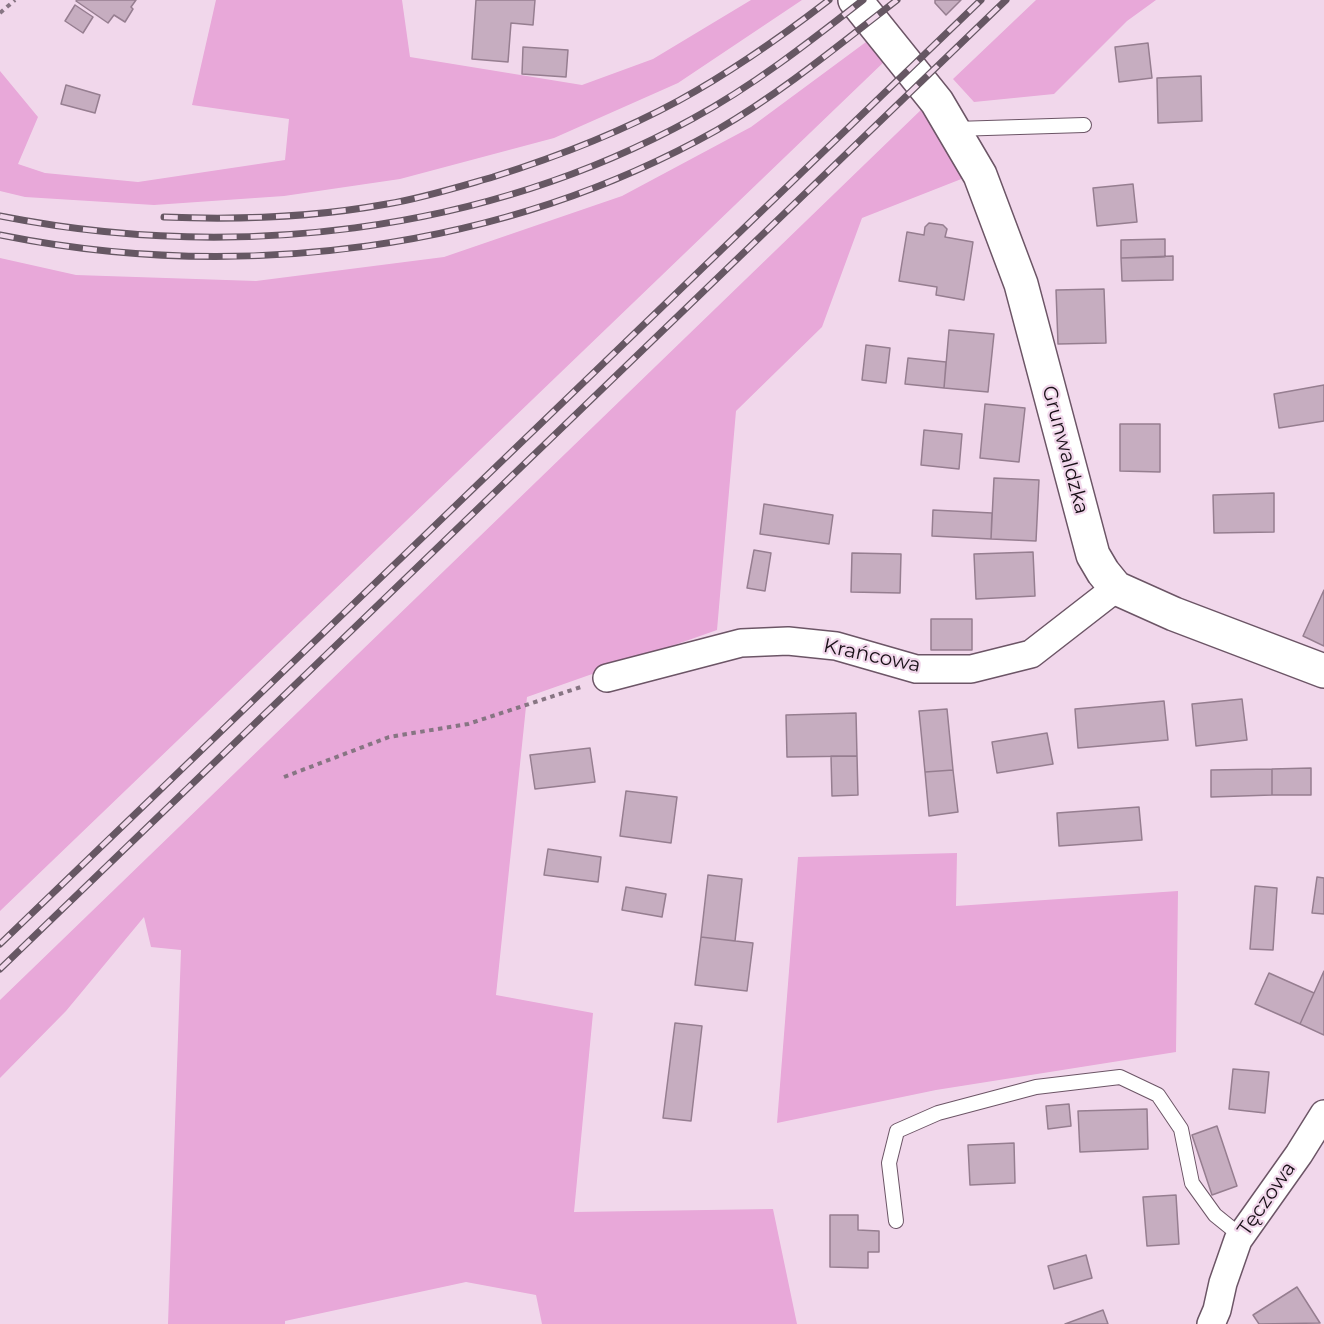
<!DOCTYPE html>
<html>
<head>
<meta charset="utf-8">
<style>
  body { margin:0 }
  canvas { display:block; background:#f1d7eb }
</style>
</head>
<body>
<canvas width="1324" height="1324"></canvas>
<script>
const g = document.querySelector('canvas').getContext('2d');
g.lineJoin = 'round';
function paint(path, color) {
  g.fillStyle = color;
  g.fill(path, 'evenodd');
}
function trace(path, color, width, dash) {
  g.strokeStyle = color;
  g.lineWidth = width;
  g.lineCap = dash ? 'butt' : 'round';
  g.setLineDash(dash || []);
  g.stroke(path);
}
function label(font, color, halo, rows, align = 'center') {
  g.font = font + ' Montserrat,sans-serif';
  g.lineWidth = 4.5;
  g.setLineDash([]);
  g.textBaseline = 'middle';
  g.strokeStyle = halo;
  g.fillStyle = color;
  for (const [text, x, y, turn = 0] of rows) {
    g.save();
    g.translate(x, y);
    g.rotate((+turn || 0) * Math.PI / 180);
    g.textAlign = isNaN(turn) ? turn : align;
    if (halo) g.strokeText(text, 0, 0);
    g.fillText(text, 0, 0);
    g.restore();
  }
}
paint(new Path2D(`
  M216 0H402L410 57 582 85 653 59 751 0H802L678 83 554 138 400 179 284 196 154 205 25 197 0 191V71L38 117 18 164 45 173 138 182 285 160 289 119 192 105Z
  M1036 0H1156L1127 21 1054 94 974 102 953 79Z
  M866 42 887 59 0 911V258L76 275 256 281 444 257 622 196 751 127Z
  M925 106 969 176 862 218 822 327 736 411 717 630 527 697 496 995 593 1013 574 1212 773 1209 797 1324H542L536 1295 466 1282 285 1321V1324H168L181 950 151 947 144 917 66 1011 0 1078V1000Z
  M957 853 956 906 1178 891 1176 1052 936 1090 777 1123 798 857Z`), '#e8a8d9');
const building = new Path2D(`
  M77 0H136L131 7 133 9 125 22 114 15 108 23 76 1Z
  M476 0H535L533 25 511 23 508 62 472 59Z
  M935 0H961L946 15 935 3Z
  M75 5 93 17 83 33 65 21Z
  M1148 43 1152 78 1119 82 1115 47Z
  M523 47 568 50 566 77 522 74Z
  M1201 76 1202 121 1158 123 1157 78Z
  M66 85 100 95 95 113 61 104Z
  M1133 184 1137 222 1097 226 1093 188Z
  M929 223 943 225 947 229 945 237 973 242 964 300 936 295 937 287 899 281 907 232 924 235 925 227Z
  M1165 239V257L1121 258V240Z
  M1173 256V280L1122 281 1121 258Z
  M1104 289 1106 343 1058 344 1056 290Z
  M949 330 994 334 988 392 944 388Z
  M866 345 890 348 886 383 862 380Z
  M908 358 946 362 944 388 905 384Z
  M1324 385V421L1279 428 1274 394Z
  M985 404 1025 408 1019 462 980 458Z
  M1120 424H1160V472L1120 471Z
  M924 430 962 434 959 469 921 465Z
  M994 478 1039 480 1036 541 991 539Z
  M1274 493V532L1214 533 1213 495Z
  M764 504 833 515 829 544 760 534Z
  M933 510 992 513 991 539 932 536Z
  M754 550 771 553 765 591 747 588Z
  M1033 552 1035 596 976 599 974 554Z
  M852 553 901 554 900 593 851 592Z
  M1324 590V646L1303 636Z
  M931 619H972V650H931Z
  M1242 699 1247 740 1196 746 1192 704Z
  M1164 701 1168 740 1078 748 1075 709Z
  M947 709 953 770 925 772 919 711Z
  M856 713 857 756 787 757 786 715Z
  M1047 733 1053 764 997 773 992 742Z
  M590 748 595 782 535 789 530 755Z
  M831 756H857L858 795 832 796Z
  M1311 768V795H1272V769Z
  M1272 769V795L1211 797V770Z
  M953 770 958 812 929 816 925 772Z
  M626 791 677 797 671 843 620 836Z
  M1139 807 1142 840 1059 846 1057 813Z
  M548 849 601 857 598 882 544 875Z
  M708 875 742 879 735 941 701 937Z
  M1317 877 1324 878V914L1312 913Z
  M1255 886 1277 888 1273 950 1250 949Z
  M626 887 666 894 662 917 622 910Z
  M701 937 753 943 747 991 695 985Z
  M1324 971V1035L1300 1024Z
  M1269 973 1314 993 1300 1024 1255 1004Z
  M675 1023 702 1026 691 1121 663 1118Z
  M1233 1069 1269 1072 1265 1113 1229 1109Z
  M1069 1104 1071 1126 1048 1129 1046 1106Z
  M1147 1109 1148 1149 1080 1152 1078 1111Z
  M1217 1126 1237 1186 1212 1195 1192 1135Z
  M1014 1143 1015 1183 970 1185 968 1145Z
  M1176 1195 1179 1244 1147 1246 1143 1197Z
  M830 1215H858V1230L879 1231V1252H868V1268L830 1267Z
  M1086 1255 1092 1278 1054 1289 1048 1266Z
  M1297 1287 1320 1323 1259 1324 1253 1315Z
  M1103 1310 1108 1324H1065Z`);
paint(building, '#c6adc0');
trace(building, '#967e90', 1.5);
const service = new Path2D(`
  M955 129 1084 125
  M896 1221 889 1163 897 1131 938 1113 1036 1087 1120 1077 1158 1095 1181 1129 1192 1183 1215 1215 1241 1236`);
const minor = new Path2D(`
  M607 678 741 643 788 641 836 646 916 669H971L1031 654 1116 588
  M1211 1324 1217 1310 1223 1283 1238 1240 1299 1154 1324 1114`);
const tertiary = new Path2D(`
  M855 0 937 102 980 175 1021 284 1093 555 1103 572 1116 588 1174 614 1324 671`);
trace(service, '#6c5566', 16);
trace(minor, '#6c5566', 30);
trace(tertiary, '#6c5566', 36);
trace(new Path2D(`
  M0 13 15 0
  M284 777 389 737 468 724 581 687`), '#877583', 4, [4.5, 4.5]);
trace(service, '#fff', 14);
trace(minor, '#fff', 27);
trace(tertiary, '#fff', 33);
const rail = new Path2D(`
  M0 216C233 262 482 234 692 119 753 86 808 43 863 0
  M164 217C236 220 316 217 387 204 423 198 458 187 493 177 556 157 619 133 678 101 731 72 781 37 829 0
  M0 235C240 283 502 251 717 130 781 93 839 45 897 0
  M0 944 981 0
  M0 969 1006 0`);
trace(rail, '#665763', 7);
trace(rail, '#f1d7eb', 4.5, [14]);
label('20px', '#191017', '#f1d7eb', [
  ["Grunwaldzka",1065,450,75],
  ["Krańcowa",872,656,12],
  ["Tęczowa",1267,1199,-55]
]);
</script>
</body>
</html>
